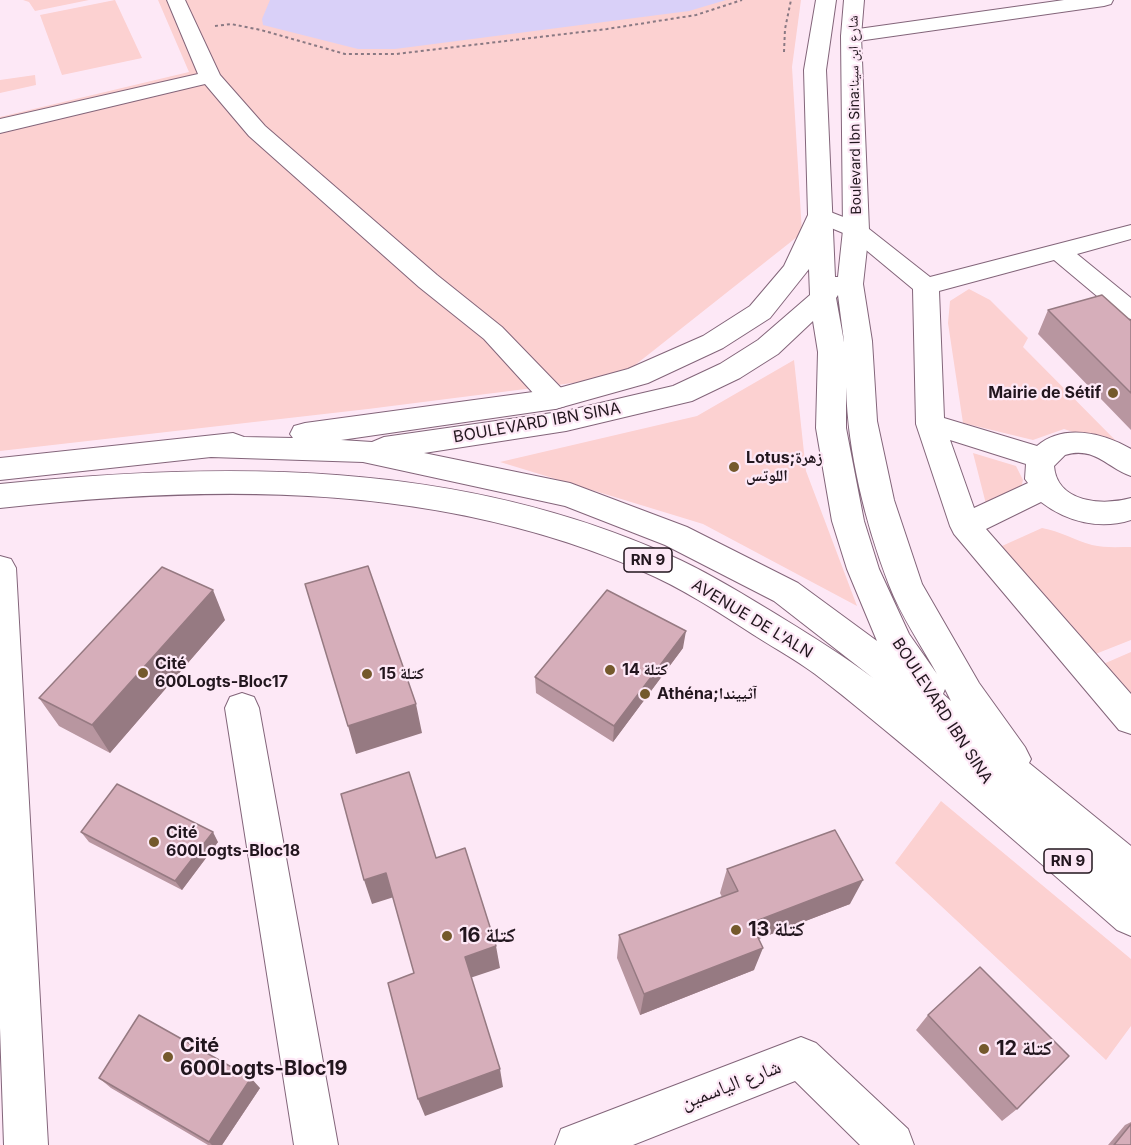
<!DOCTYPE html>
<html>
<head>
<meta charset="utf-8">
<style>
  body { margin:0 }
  canvas { display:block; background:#fde8f6 }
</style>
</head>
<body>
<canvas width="1131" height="1145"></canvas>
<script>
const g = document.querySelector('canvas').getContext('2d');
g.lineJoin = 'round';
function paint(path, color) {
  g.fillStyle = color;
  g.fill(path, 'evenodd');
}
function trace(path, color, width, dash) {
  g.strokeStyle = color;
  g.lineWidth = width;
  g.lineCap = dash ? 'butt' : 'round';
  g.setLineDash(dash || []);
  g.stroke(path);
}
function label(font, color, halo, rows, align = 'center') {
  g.font = font + ' Inter,"Noto Naskh Arabic",sans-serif';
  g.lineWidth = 4.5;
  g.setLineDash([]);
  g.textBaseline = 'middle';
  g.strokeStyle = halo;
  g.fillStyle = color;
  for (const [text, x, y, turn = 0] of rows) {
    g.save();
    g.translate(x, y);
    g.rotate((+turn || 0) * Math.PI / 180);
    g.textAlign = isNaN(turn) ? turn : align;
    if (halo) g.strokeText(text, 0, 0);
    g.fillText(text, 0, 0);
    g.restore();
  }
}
paint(new Path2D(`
  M23 0H89L35 11 29 2Z
  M115 0 142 58 62 75 40 15Z
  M158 0H801L792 67 802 233 620 377 368 409 0 451V117L189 72Z
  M35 75 36 85 0 93V80Z
  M969 289 990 300 1028 338 1023 347 1124 449 1064 429 1033 440 963 423 948 323 950 301Z
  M794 360 806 471 857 606 703 524 500 462 697 416Z
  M973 453 1016 466 1023 480 1020 491 987 508Z
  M1042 528C1060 531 1074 540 1092 545 1104 548 1118 547 1131 547V640L1093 655 1002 546Z
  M1131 652V696L1101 665Z
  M941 801 1131 959V1026L1106 1060 895 863Z`), '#fcd1d1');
paint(new Path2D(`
  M270 0H726L689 11 395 49H358L263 25 262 19Z`), '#d9d0f8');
const minor = new Path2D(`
  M167 0H185L220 75 265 126 437 275 502 327 565 392 569 399 565 406 555 409 545 406 484 339 419 287 249 136 205 84 0 133V119L198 74Z
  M1064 0H1113L1111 4 1104 6 851 42 844 40 841 36 844 32 851 30Z
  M820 208 864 225 930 277 1131 225V239L1077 254 1131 298V319L1122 317 1054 260 939 291 944 418 1037 446C1063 423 1104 433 1131 449V476C1107 468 1095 446 1065 455L1054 466C1057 503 1103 506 1131 498V520C1100 530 1067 522 1041 502L986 529 1131 694V734L1119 730 954 534 950 526 916 424 913 289 848 235 812 220 808 215 812 210ZM950 440 1026 464 1025 479 1028 483 974 508Z
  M0 556 11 559 16 568 48 1145H4L0 1028Z
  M242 693 254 697 259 708 338 1145H294L225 708 230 697Z
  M801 1037 816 1043 908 1129 914 1145H860L795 1081 633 1145H555L561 1129Z`);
const major = new Path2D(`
  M816 0H836L826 70 835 277H838L843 230 841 36 844 0H864L861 36 869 230 863 284 872 341 877 421 894 500 922 584 979 683 1025 747 1031 759 1029 763 1131 846V936L1117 930C1052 873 988 817 922 761 887 732 852 702 815 674 796 660 776 649 757 637 720 613 682 588 642 571 438 482 217 484 0 508V484C227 461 455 460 667 554 708 572 746 596 784 619 815 638 844 656 873 678L774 601 665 545 565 506 363 462 211 457 0 480V458L233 433 244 437 293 438 290 434 294 426 305 423 555 389 628 369 703 336 750 306 784 266 808 215 804 70ZM809 269 810 295 758 340 720 364 673 386 566 411 384 437 372 442 341 440 555 409 648 383 723 348 770 318ZM838 295 844 341V342L836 298ZM813 321 818 352 816 428 832 521 847 569 877 641 798 583 687 527 570 483 424 453 566 431 692 401 740 378 778 354ZM846 387C848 453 865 522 889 585 901 616 921 645 937 674L909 634 879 569 864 521 846 428ZM945 689 951 701 943 694Z`);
trace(minor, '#83657a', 2);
trace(major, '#83657a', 2);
trace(new Path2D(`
  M215 26 231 24 261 30 345 54H396L607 29 696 15 742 0
  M784 52 785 29 791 0`), '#897983', 2, [3, 3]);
paint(minor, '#fff');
paint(major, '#fff');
paint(new Path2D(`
  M1048 310 1131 321V430L1038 334Z
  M225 620 110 753 59 726 39 698Z
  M683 648 613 742 536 693 535 677Z
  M81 832 218 842 182 890 89 842Z
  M727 869 850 904 758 939 754 970 640 1015 617 958 619 935 722 897 720 893Z
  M928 1015 1017 1109 1002 1121 916 1030Z
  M99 1078 260 1088 222 1145H208L111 1088Z
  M1131 1122V1145H1108L1125 1125Z`), '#b896a0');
paint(new Path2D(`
  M213 590 225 620 110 753 92 725Z
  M686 631 683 648 613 742 614 726Z
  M416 704 422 733 356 754 348 726Z
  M213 832 218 842 182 890 175 881Z
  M386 873 394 897 372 904 364 880Z
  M863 880 850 904 743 945 751 923Z
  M496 946 500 968 470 978 465 957Z
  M763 948 754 970 640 1015 644 994Z
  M500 1069 503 1087 425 1116 418 1099Z
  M251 1078 260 1088 222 1145H212L209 1142Z`), '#967a82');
const building = new Path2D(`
  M1102 295 1131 321V393L1048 310Z
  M368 566 416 704 348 726 305 584Z
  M162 567 213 590 92 725 39 698Z
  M607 590 686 631 614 726 535 677Z
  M409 772 436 858 465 848 496 946 465 957 500 1069 418 1099 388 983 414 973 386 873 364 880 341 794Z
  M117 784 213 832 175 881 81 832Z
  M835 830 863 880 751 923 763 948 644 994 619 935 738 891 727 869Z
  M980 967 1069 1056 1017 1109 928 1015Z
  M139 1015 251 1078 209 1142 99 1078Z
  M1131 1124V1145H1114Z`);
paint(building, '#d6aeba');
trace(building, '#967a82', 1.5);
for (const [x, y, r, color] of [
  [1113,393,6,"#74592c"],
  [734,467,6,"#74592c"],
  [610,670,6,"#74592c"],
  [143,673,6,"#74592c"],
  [367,674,6,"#74592c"],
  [645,694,6,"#74592c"],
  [154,842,6,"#74592c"],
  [736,930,6,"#74592c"],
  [447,936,6,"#74592c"],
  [984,1049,6,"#74592c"],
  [168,1057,6,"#74592c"]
]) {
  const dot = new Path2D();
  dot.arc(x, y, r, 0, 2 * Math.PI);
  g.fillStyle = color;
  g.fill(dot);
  trace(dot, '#fde8f6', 2);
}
label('14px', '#22161e', '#fde8f6', [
  ["Boulevard Ibn Sina:شارع ابن سينا",855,115,-91]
]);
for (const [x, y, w] of [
  [648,560,48],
  [1068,861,48]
]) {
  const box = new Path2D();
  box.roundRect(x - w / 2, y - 12, w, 24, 4.5);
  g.fillStyle = '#fde8f6';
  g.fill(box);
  trace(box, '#22161e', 1.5);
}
label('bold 15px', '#22161e', null, [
  ["RN 9",648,560],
  ["RN 9",1068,861]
]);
label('bold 16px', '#22161e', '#fde8f6', [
  ["Mairie de Sétif",1101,393,"right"],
  ["Lotus;زهرة",746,458],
  ["اللوتس",746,476],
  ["Cité",155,664],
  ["600Logts-Bloc17",155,682],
  ["كتلة 14",622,670],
  ["كتلة 15",379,674],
  ["Athéna;آثييندا",657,694],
  ["Cité",166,833],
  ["600Logts-Bloc18",166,851]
], 'left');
label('16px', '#22161e', '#fde8f6', [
  ["BOULEVARD IBN SINA",537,423,-10],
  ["AVENUE DE L'ALN",752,619,31],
  ["BOULEVARD IBN SINA",942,711,57]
]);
label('bold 20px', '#22161e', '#fde8f6', [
  ["كتلة 13",748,930],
  ["كتلة 16",459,936],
  ["Cité",180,1046],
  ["600Logts-Bloc19",180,1069],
  ["كتلة 12",996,1049]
], 'left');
label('20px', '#22161e', '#fde8f6', [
  ["شارع الياسمين",731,1085,-21]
]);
</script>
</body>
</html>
